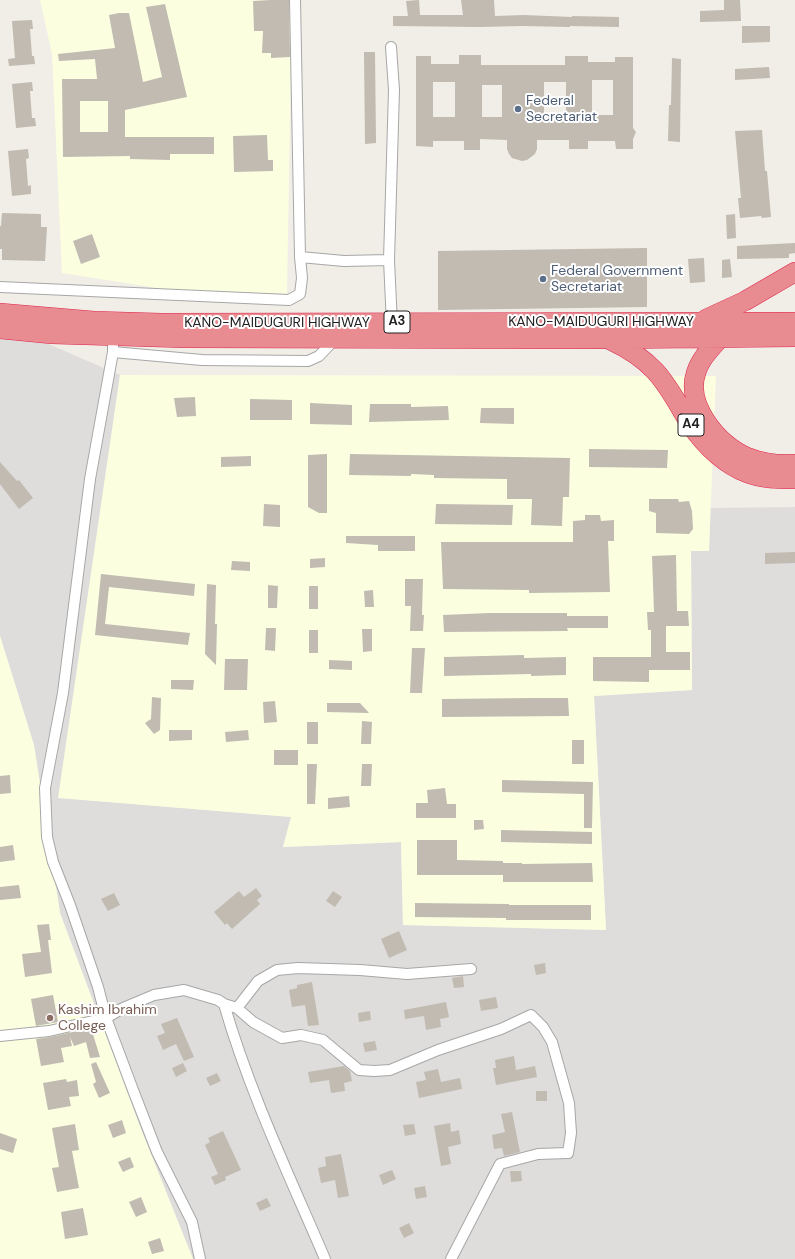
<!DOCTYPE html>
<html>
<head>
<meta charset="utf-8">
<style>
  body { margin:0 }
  canvas { display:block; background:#f0eee6 }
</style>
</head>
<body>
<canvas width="795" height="1259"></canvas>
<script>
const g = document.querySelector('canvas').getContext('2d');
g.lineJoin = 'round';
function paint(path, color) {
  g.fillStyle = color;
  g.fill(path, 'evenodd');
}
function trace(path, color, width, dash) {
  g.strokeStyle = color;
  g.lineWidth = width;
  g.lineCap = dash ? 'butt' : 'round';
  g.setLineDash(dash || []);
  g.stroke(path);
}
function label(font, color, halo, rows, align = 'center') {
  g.font = font + ' "DM Sans",sans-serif';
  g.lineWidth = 4;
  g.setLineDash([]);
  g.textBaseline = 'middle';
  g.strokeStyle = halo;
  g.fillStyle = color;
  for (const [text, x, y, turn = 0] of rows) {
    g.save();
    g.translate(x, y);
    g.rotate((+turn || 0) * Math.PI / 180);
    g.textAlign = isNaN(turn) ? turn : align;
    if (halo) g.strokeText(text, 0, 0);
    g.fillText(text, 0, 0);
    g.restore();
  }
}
paint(new Path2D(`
  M0 323 120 375 62 798 291 817 283 847 401 842 403 925 606 930 594 696 692 690 691 550 709 551 710 508 795 507V1259H193L139 1124 60 913 34 745 0 636Z`), '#dedddc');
paint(new Path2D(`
  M40 0H291V55L287 294 176 291 62 273 52 54Z
  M120 375 716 376 709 551H691L692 690 594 696 606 930 403 925 401 842 283 847 291 817 58 798Z
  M0 636 34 745 60 913 139 1124 193 1259H0Z`), '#fbffe0');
paint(new Path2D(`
  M270 0H289L290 57 271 58V53H262L263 31H254L253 1Z
  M419 0 420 15H463L461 0H494L495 16 524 15 572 17V16L619 17V27L570 26V27L522 26 480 27 393 26V16H408L406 1Z
  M724 0H740L741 21 700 22V11L724 10Z
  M165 4 187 97 125 110V137H214V154H170V160L130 159V156L63 157 62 79H97L95 59 59 61 58 54 115 48 109 15 119 13H129L143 82 162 77 146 7ZM80 101H108V132H80Z
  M32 20 33 29H30L32 56H34L35 64 9 66 8 59 15 58 12 21Z
  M742 26H770V42L742 43Z
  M364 52H375L376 143 365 144Z
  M459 55H481V65H565V56H588V62H615V57H633V128L636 132 633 139V149H616L615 141H588V149H569V140H537V149L535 154 527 160 522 161 512 158 509 154 507 149V140L480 139V150H464V141H433V147L416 146V56H431V64H459ZM592 80H613V115H592ZM433 82H455V117H433ZM544 82H566V115H544ZM482 85H502V117H482Z
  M672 58 681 59 680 142 668 141 669 105H671Z
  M769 67 770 78 735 80V69Z
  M32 82 33 91H30L32 118H35L36 126 16 128 12 84Z
  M762 130 765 171H767L771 217 762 218 761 216 740 218 738 198H741L735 131Z
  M267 135 268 160H273V171L234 172 233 136Z
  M28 149 29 158 26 159 28 186 31 185V194L12 196 8 151Z
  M2 213 41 214V227H47L45 261 2 260V249H0V226H1Z
  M735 214 736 238 727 239 726 215Z
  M92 234 100 257 81 264 73 241Z
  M795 243V253L789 254V258L737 259V246Z
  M647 248V307L438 310V251Z
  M704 258 705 282 690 283 688 259Z
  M730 259 732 277 722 278V260Z
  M195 397 196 416 177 417 174 398Z
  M250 399 292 400V420H250Z
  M310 403 352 405V425L310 424Z
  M370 404H411V407L448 406 449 420 369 422Z
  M481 408H514V424L480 423Z
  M589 449 668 450 667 468 589 467Z
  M327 454V513H319L308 507V455Z
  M350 454 570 458 569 497H563L562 526 531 525 532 499H507V479L434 478V475L411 474V476L349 475Z
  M251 456V466L221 467V457Z
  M0 462 17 481 19 480 33 498 19 509 0 484Z
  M649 499H678L679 502 689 501 692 511 693 529 689 534 656 533V513L649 511Z
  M264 504 280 505V527L263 526Z
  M436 504 513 505 512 525 435 524Z
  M585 515H600L601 521 614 520V541H608L610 592 529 593V590L443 589 441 542H573V521L585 520Z
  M346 536H415V551H378V545L346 543Z
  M795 552V563L765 564V553Z
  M676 555 677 611H688L689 626H666V652H690V670H649V682L593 681V657H651V630H648L647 612H654L652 556Z
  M325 558V567L310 568V559Z
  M232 561 250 562V571L231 570Z
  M101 574 195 584 194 596 109 587 105 624 190 633 188 645 95 635Z
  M405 579H423L422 615H424L423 631H410L411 606H405Z
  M207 584 216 585 215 624H217L216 665 205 654Z
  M268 585 278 586 277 608H268Z
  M309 586H318V609H309Z
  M373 590 374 607H365L364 591Z
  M489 613H567V616H608V628H567L568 631 444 632 443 615Z
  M266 628H276L275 651 265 650Z
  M362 629H372V651L363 652Z
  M309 630H318V653H309Z
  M412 648H425L422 693H410Z
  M524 655V658L566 657V675L531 676V674L444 676V657Z
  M225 659H248L247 690H224Z
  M329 660 352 661V670L329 669Z
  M171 680H194L193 690 171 689Z
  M152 697 161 698 160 730 154 734 145 723 151 719Z
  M533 698H568L569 716 442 717V699Z
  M275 701 277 722 264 723 263 702Z
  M327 703H360L369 713 327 712Z
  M362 721 372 722 371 744H361Z
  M307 722H318V744H307Z
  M169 730H192V740L169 741Z
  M248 730 249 740 226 742 225 732Z
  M572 740H584V764H572Z
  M274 750H298V765H274Z
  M307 764H317L315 804H307Z
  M362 764H372L371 786H361Z
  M10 775 11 793 0 794V776Z
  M502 780 593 782 592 828H584V794L502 792Z
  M445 788 447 804H456V818H416V803H428L427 790Z
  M349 796 350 807 328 809V798Z
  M474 820H483L484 829 474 830Z
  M501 830 592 832V844L501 842Z
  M417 840H457V860L503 861V863H522V864L592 863 593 882H503V875H417Z
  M13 845 15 860 0 862V847Z
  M19 885 21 898 0 900V887Z
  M256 888 262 896 257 900 260 904 232 929 227 923 225 925 214 912 239 891 244 897Z
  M333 891 342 897 335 907 326 901Z
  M114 893 120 905 108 911 101 899Z
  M415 903 509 904V905H591V920H506V918L415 917Z
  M49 924 51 940H48L52 973 25 977 22 954 41 952 37 925Z
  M399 931 407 950 389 958 381 939Z
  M545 963 546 973 536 975 534 965Z
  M463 976 464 987 454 988 452 978Z
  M312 982 319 1025 308 1026 305 1005 292 1007 289 990 297 988V985Z
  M53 995 58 1022 36 1026 31 999Z
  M496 997 498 1008 481 1011 479 1000Z
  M446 1002 449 1017 440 1019 441 1027 426 1030 424 1016 405 1019 404 1010Z
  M370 1011 371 1020 359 1022 358 1013Z
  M177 1018 194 1057 184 1061 176 1044 163 1050 157 1036 165 1033 161 1024Z
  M91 1028 100 1057 90 1058 86 1042 74 1046 70 1037 72 1046 61 1048 64 1062 41 1066 36 1039 50 1037Z
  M375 1041 377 1050 365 1052 363 1043Z
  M514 1056 516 1070 535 1066 537 1077 496 1085 493 1068H496L495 1060Z
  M96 1062 110 1093 99 1098 93 1084 96 1082 91 1064Z
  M183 1063 187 1071 176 1077 172 1068Z
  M344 1066 350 1071 352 1081 344 1083 345 1091 331 1093 329 1080 310 1083 308 1072Z
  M438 1069 441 1082 460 1078 462 1089 419 1098 416 1082 426 1080 424 1072Z
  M217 1073 221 1081 210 1086 206 1078Z
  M66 1079 67 1082 77 1080 79 1096 69 1097 71 1106 48 1110 43 1083Z
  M536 1091H547V1101H536Z
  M512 1112 520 1152 504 1156 502 1148 494 1149 492 1135 505 1132 501 1114Z
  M122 1120 126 1133 113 1138 108 1125Z
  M450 1123 451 1132 459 1130 461 1144 448 1147 451 1164 441 1166 434 1126Z
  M75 1124 79 1150 72 1151 79 1188 57 1192 52 1168 59 1167 52 1128Z
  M414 1124 416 1134 405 1136 403 1125Z
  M223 1131 241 1170 225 1177 226 1180 215 1185 211 1177 218 1174 205 1145 210 1142 208 1138Z
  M0 1133 17 1139 13 1153 0 1149Z
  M341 1154 349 1196 338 1198 335 1180 321 1183 318 1168 326 1166 325 1157Z
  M130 1157 134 1167 123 1172 118 1162Z
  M392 1170 396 1179 383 1185 379 1175Z
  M510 1171H521L522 1181 511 1182Z
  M425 1186 427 1197 416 1199 414 1188Z
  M141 1197 147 1212 136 1217 129 1202Z
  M267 1198 271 1206 260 1211 256 1203Z
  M83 1208 88 1235 65 1239 61 1212Z
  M409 1223 414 1233 404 1238 399 1228Z
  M160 1238 164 1251 152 1254 148 1242Z`), '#c1bbb2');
const street = new Path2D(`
  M391 47 394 90 389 260 392 325
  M300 257 344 261 389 260
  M0 287 289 300 300 294 302 278 300 257 295 0
  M113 337V352L90 479 63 693 45 788 47 837 53 862 70 905 98 987 106 1018 133 1090 157 1152 192 1222 200 1259
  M113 352 202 360 308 361 319 356 335 339
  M224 1004C249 1091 289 1175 325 1259
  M237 1008 258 981 277 970 298 968 360 970 407 974 471 969
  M0 1036 49 1031 106 1018 123 1008 154 995 184 990 218 1000 224 1004 237 1008 253 1022 282 1038 301 1035 323 1040 359 1070 374 1071 390 1070 438 1050 501 1029 531 1015 543 1027 552 1042 569 1103 571 1133 568 1153 538 1154 500 1164 451 1259`);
const highway = new Path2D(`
  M0 313 94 321 161 323 795 322
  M706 319 745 301 795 272
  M0 329 52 334 186 338 607 339 795 337
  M720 338C711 348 700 359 696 373 685 405 719 446 747 457 762 463 779 465 795 464
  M610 340C627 348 642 357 655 371 669 386 679 406 690 424 704 444 724 464 747 473 762 479 779 479 795 479`);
trace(street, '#a7a7a7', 12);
trace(highway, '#df224b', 20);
trace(street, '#fff', 10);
trace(highway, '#e98c92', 19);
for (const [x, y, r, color] of [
  [518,109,4,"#5c6f8a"],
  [543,279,4,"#5c6f8a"],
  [50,1018,4,"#8d6e63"]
]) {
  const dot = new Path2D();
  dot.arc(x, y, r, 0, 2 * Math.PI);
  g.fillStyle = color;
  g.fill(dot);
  trace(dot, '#fff', 1.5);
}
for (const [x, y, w] of [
  [397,322,26],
  [691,425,26]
]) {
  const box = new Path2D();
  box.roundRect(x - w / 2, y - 11, w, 22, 3);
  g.fillStyle = '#fff';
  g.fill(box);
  trace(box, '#202020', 1);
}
label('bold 13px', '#202020', null, [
  ["A3",397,322],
  ["A4",691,425]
]);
label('14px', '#4e5e75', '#fff', [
  ["Federal",526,101],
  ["Secretariat",526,117],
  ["Federal Government",551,271],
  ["Secretariat",551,287]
], 'left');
label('14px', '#202020', '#fff', [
  ["KANO-MAIDUGURI HIGHWAY",601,322],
  ["KANO-MAIDUGURI HIGHWAY",277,323]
]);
label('14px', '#785e54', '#fff', [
  ["Kashim Ibrahim",58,1010],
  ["College",58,1026]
], 'left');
</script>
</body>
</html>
